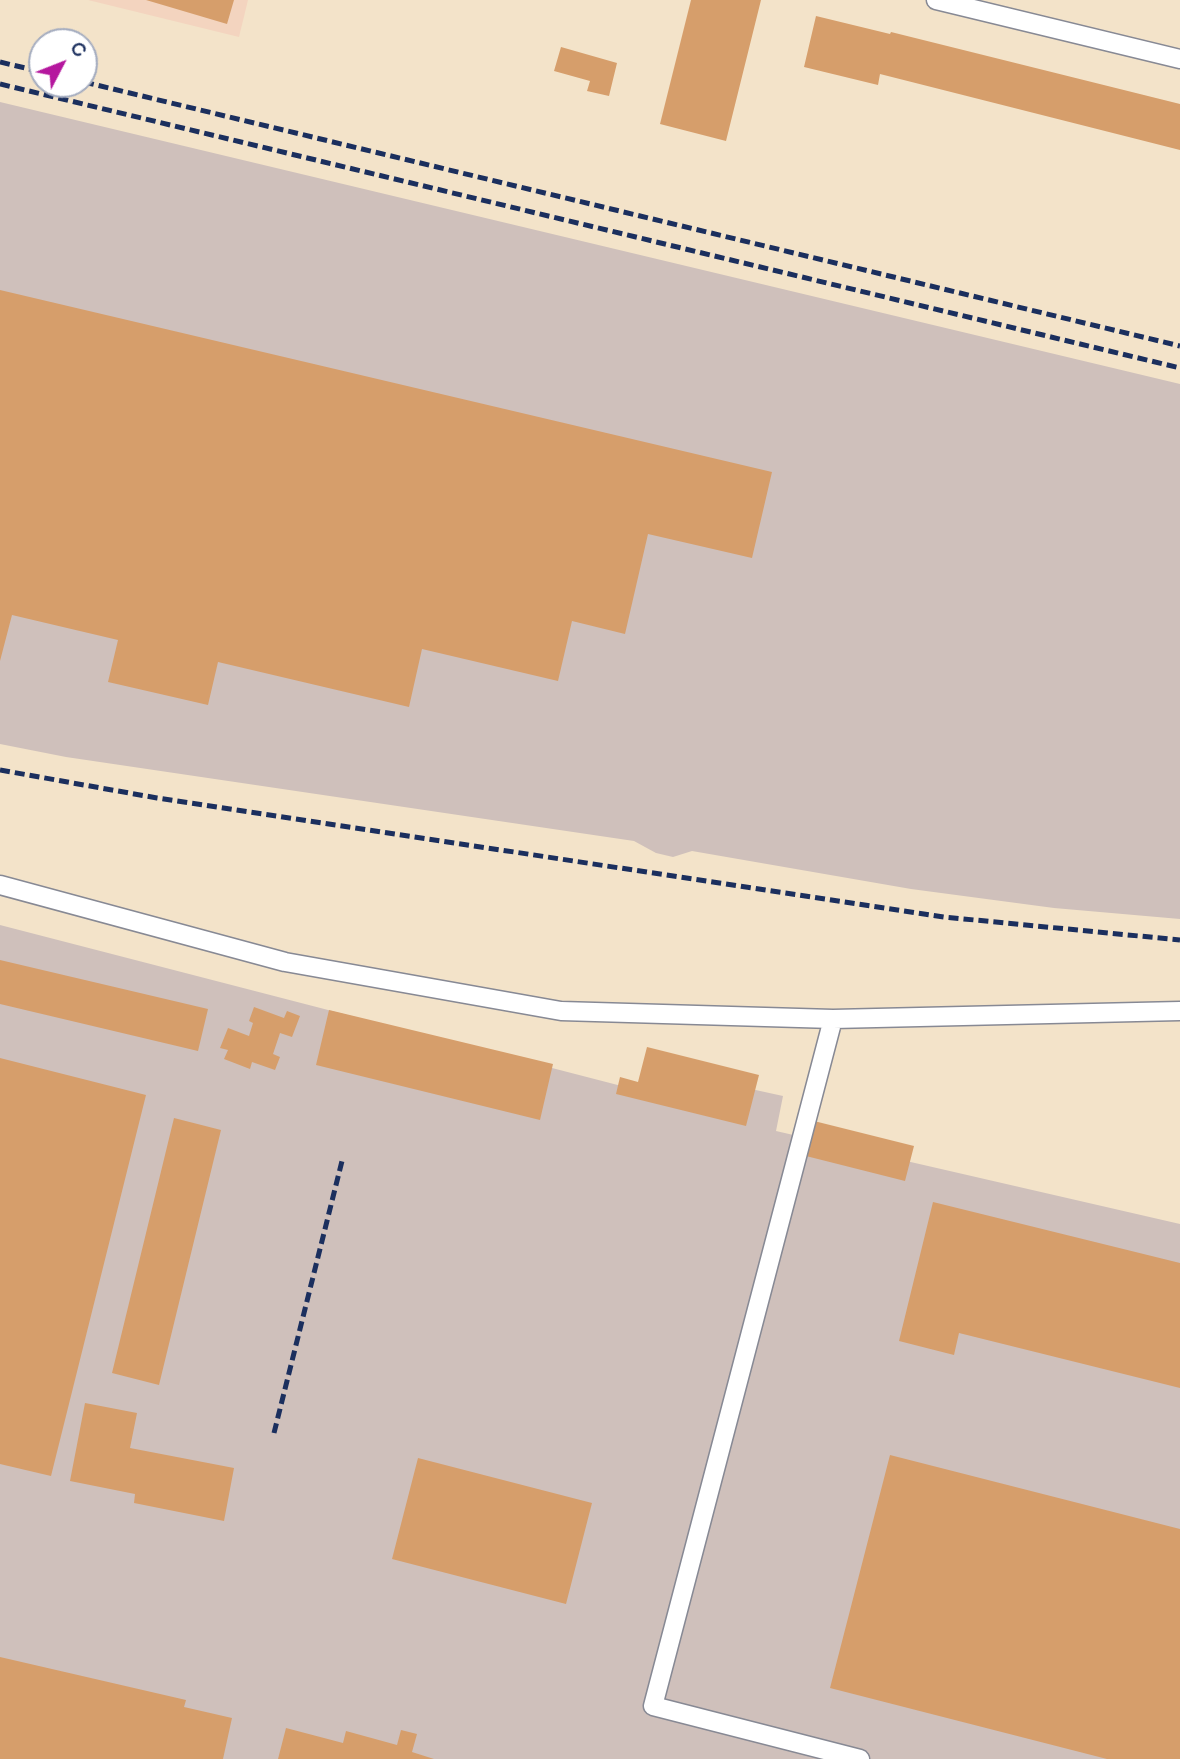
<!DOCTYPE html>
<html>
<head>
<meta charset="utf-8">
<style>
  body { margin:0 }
  #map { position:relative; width:1180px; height:1759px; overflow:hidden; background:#f3e3c9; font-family:"Balsamiq Sans",sans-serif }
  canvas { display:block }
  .north { position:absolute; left:28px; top:28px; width:70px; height:70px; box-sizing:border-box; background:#fff; border:2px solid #a4acbf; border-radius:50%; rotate:48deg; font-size:19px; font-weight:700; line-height:28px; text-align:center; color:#1b2f5e }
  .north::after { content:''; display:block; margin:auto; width:24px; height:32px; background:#b5179e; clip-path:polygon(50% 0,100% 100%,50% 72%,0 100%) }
</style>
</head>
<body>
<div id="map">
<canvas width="1180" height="1759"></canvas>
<div class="north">С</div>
</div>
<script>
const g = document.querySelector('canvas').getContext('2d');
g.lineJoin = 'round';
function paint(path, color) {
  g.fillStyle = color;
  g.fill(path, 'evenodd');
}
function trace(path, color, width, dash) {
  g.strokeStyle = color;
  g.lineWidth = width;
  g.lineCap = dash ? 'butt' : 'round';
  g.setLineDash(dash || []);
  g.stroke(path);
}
paint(new Path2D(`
  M88 0H248L239 37Z`), '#f3d4bf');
paint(new Path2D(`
  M0 102 1180 384V919L1054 908 911 889 692 851 673 857 656 853 634 841 66 757 0 744Z
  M0 925 664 1097 669 1071 783 1096 776 1131 1180 1224V1759H0Z`), '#cfc0bb');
paint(new Path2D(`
  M146 0H234L227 24Z
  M691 0H761L726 141 660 124Z
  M816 16 890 34 891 32 1180 104V150L880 74 878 85 804 67Z
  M561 47 617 63 609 96 587 91 590 81 554 71Z
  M0 290 772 472 752 558 648 534 625 634 572 621 558 681 422 649 409 707 218 662 208 705 108 682 118 640 12 615 0 661Z
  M0 960 208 1009 198 1051 0 1004Z
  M254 1007 284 1018 287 1011 300 1016 292 1037 280 1033 273 1054 280 1057 275 1070 252 1062 250 1069 224 1059 228 1050 220 1048 228 1028 249 1036 253 1023 249 1021Z
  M329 1010 553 1064 540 1120 316 1065Z
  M647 1047 759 1075 746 1126 616 1094 620 1077 638 1082Z
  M0 1058 146 1095 51 1476 0 1464Z
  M174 1118 221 1130 159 1385 112 1373Z
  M814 1121 914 1146 905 1181 806 1156Z
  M933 1202 1180 1263V1388L959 1333 954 1355 899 1341Z
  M85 1403 137 1413 130 1448 234 1468 224 1521 134 1503 135 1494 70 1481Z
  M890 1455 1180 1529V1759H1107L830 1688Z
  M418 1458 592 1503 566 1604 392 1559Z
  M0 1657 186 1700 184 1707 232 1718 223 1759H0Z
  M286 1728 343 1743 346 1731 397 1745 401 1730 417 1734 412 1752 434 1759H278Z`), '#d69e6b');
const lane = new Path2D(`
  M936 0 1180 59
  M0 885 285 962 561 1011 833 1019 1180 1011
  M833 1019 653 1706 860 1759`);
trace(lane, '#878994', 21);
trace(lane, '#fff', 18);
trace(new Path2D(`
  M0 62 42 72
  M84 82 1180 346
  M0 84 1180 368
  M0 770 157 798 944 917 1180 940
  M274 1433 342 1161`), '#1b2f5e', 5, [10, 5]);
</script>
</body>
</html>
